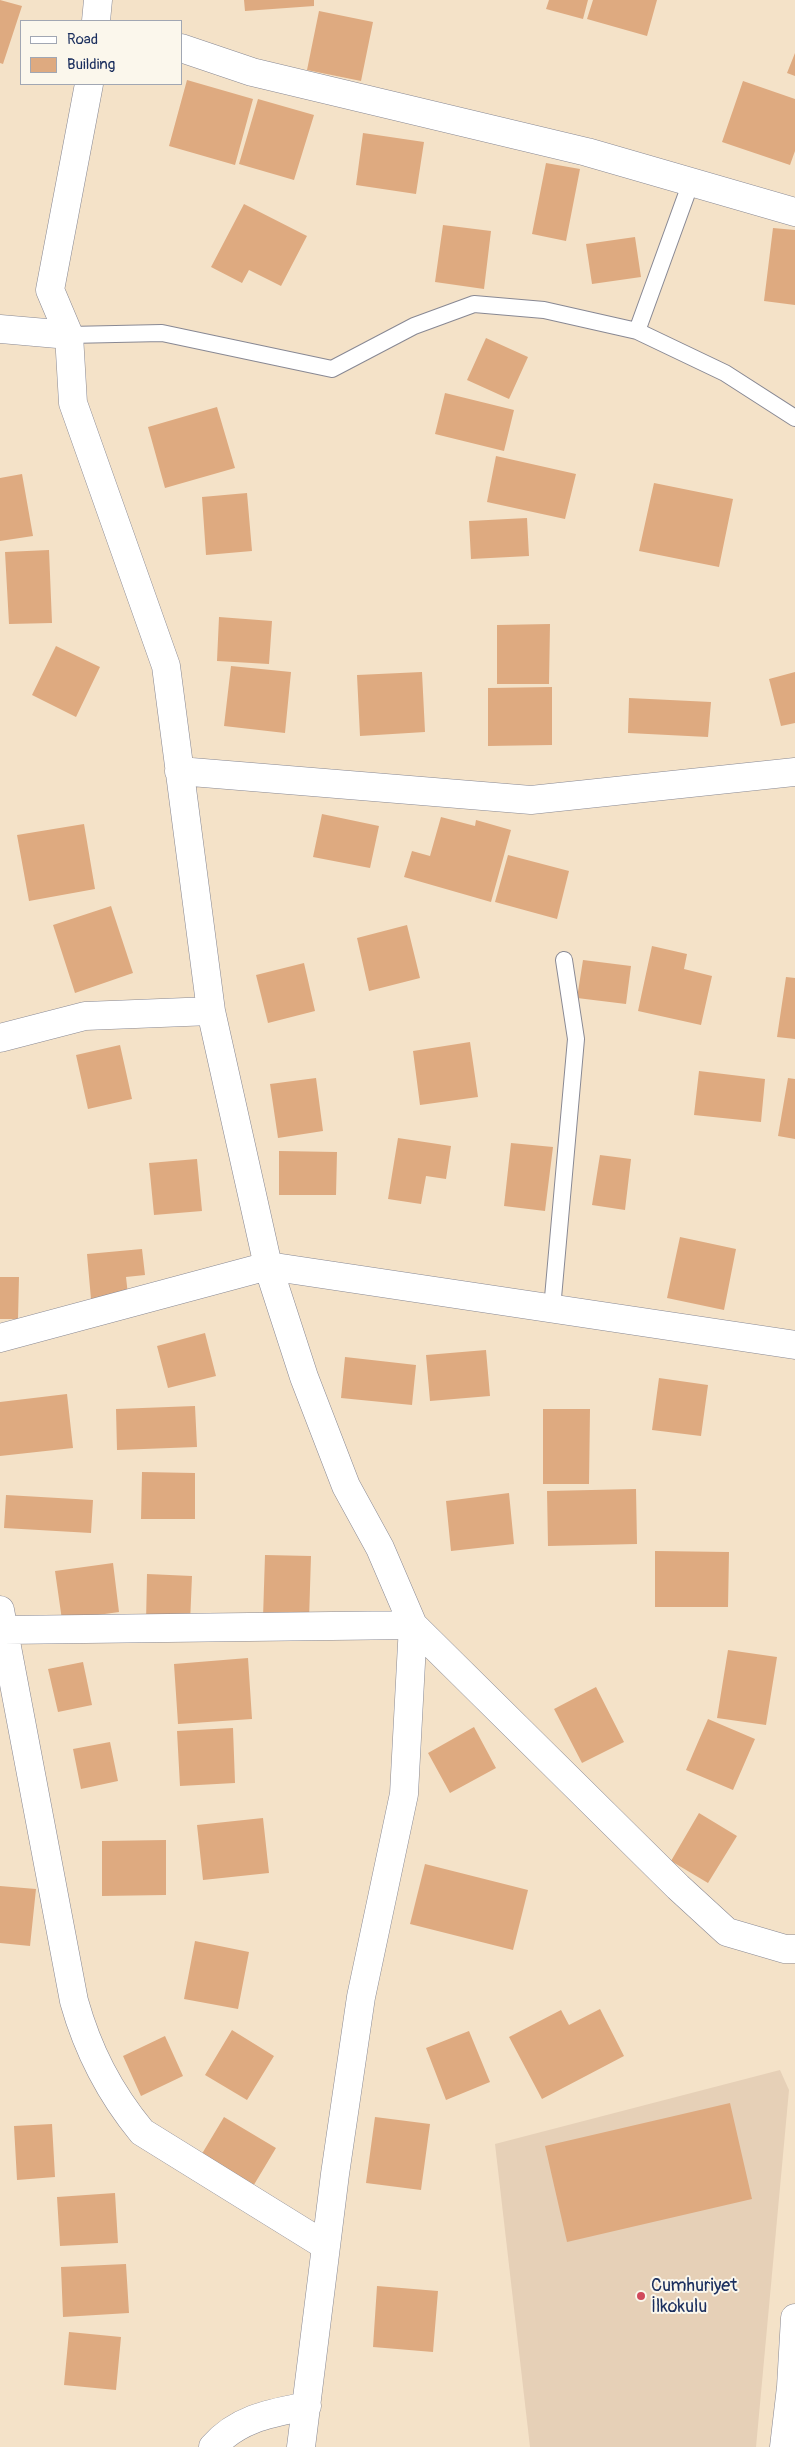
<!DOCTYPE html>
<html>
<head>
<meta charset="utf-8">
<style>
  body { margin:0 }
  #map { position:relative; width:795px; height:2447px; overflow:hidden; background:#f4e2c8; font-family:Pangolin,sans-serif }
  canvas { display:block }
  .legend { position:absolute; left:20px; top:20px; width:162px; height:65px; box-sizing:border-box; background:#fbf7ec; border:1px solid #a1a7b3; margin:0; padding:6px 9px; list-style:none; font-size:15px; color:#1b2f5e }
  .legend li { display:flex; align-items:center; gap:10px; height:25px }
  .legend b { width:25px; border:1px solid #a1a7b3 }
</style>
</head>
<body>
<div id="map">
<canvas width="795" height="2447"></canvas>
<ul class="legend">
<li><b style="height:6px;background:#fff"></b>Road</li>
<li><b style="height:14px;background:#deaa80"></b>Building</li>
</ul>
</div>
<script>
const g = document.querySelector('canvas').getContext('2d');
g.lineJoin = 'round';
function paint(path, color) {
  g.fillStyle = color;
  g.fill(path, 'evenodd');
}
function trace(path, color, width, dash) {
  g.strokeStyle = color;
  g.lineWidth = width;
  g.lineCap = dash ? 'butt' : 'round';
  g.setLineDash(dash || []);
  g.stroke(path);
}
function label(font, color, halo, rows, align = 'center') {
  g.font = font + ' Pangolin,sans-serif';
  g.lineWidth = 4;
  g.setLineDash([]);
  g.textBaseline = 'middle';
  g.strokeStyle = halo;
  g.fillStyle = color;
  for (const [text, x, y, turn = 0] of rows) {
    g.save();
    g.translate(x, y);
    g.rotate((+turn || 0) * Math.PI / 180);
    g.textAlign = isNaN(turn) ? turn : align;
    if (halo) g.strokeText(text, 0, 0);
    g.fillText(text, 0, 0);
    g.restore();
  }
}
paint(new Path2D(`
  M780 2070 789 2090 756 2447H530L495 2144Z`), '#e6d0b7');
paint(new Path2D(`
  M0 0 22 6 3 64 0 63Z
  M244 0H314V6L245 11Z
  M549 0H588L583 19 546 9Z
  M593 0H657L647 36 587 19Z
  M319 11 373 22 361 81 307 70Z
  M795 53V76L787 73Z
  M187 80 253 99 235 165 169 146Z
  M743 81 795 99V151L790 165 722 142Z
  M258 99 314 115 294 180 239 164Z
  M363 133 424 142 416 194 356 185Z
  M546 163 580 169 566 241 532 234Z
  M244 204 307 236 281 286 249 270 242 283 211 267Z
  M443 225 491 231 484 289 435 282Z
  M773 228 795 230V305L764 301Z
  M635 237 641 277 592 284 586 244Z
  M486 338 528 357 509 399 467 380Z
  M445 393 514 410 504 451 435 434Z
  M217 407 235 468 165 488 148 427Z
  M496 456 576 474 565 519 487 502Z
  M22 474 33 536 0 541V478Z
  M654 483 733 499 719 567 639 551Z
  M247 493 252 551 206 555 202 497Z
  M527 518 529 556 471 559 469 521Z
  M49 550 52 623 9 624 5 552Z
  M219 617 272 621 269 664 217 661Z
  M550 624 549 684H497V625Z
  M56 646 100 667 76 717 32 695Z
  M231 666 291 672 285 733 224 726Z
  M422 672 425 732 360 736 357 675Z
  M795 672V723L781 726 769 679Z
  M552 687V745L488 746V688Z
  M629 698 711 702 708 737 628 733Z
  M322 814 379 826 370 868 313 857Z
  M441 817 475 826 476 820 511 830 491 902 404 877 412 851 430 856Z
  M84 824 95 889 29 901 17 835Z
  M508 855 569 871 557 919 495 902Z
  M111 906 133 973 75 993 53 925Z
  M407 925 420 978 369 991 357 938Z
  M652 946 687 954 684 969 712 976 701 1025 638 1011Z
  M583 960 631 966 626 1004 577 998Z
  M304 963 315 1011 268 1023 256 975Z
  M786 977 795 978V1039L777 1037Z
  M470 1042 478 1097 420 1105 413 1051Z
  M120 1045 132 1099 88 1109 76 1055Z
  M699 1071 765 1079 761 1122 694 1115Z
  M316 1078 323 1131 278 1138 270 1084Z
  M788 1078 795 1079V1139L778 1136Z
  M398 1138 451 1146 446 1179 426 1176 421 1204 388 1199Z
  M511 1143 553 1147 545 1211 504 1206Z
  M279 1151 337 1152 336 1195H279Z
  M600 1155 631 1159 625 1210 592 1205Z
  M197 1159 202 1211 154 1215 149 1163Z
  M680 1237 736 1249 724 1310 667 1298Z
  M142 1249 145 1275 126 1277 128 1295 91 1299 87 1254Z
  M0 1277H19L18 1319H0Z
  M205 1333 216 1376 168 1388 157 1346Z
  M486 1350 490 1396 430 1401 426 1355Z
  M345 1357 416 1365 412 1405 341 1398Z
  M659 1378 708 1385 701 1436 652 1430Z
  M67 1394 73 1448 0 1456V1402Z
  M195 1406 197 1447 117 1450 116 1409Z
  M543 1409H590L589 1484H543Z
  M142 1472 195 1473V1519H141Z
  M636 1489 637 1544 548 1546 547 1491Z
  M509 1493 514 1544 451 1551 446 1501Z
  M6 1495 93 1500 91 1533 4 1528Z
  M655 1551 729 1552 728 1607H655Z
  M265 1555 311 1556 309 1620 263 1618Z
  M113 1563 119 1612 62 1620 55 1571Z
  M147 1574 192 1576 190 1623 146 1622Z
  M728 1650 777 1657 766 1725 717 1718Z
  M248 1658 252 1719 178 1724 174 1664Z
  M83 1662 92 1705 58 1712 48 1669Z
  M596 1687 624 1742 582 1763 554 1709Z
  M708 1719 755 1739 733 1790 686 1770Z
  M474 1727 496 1768 450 1793 428 1753Z
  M233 1728 235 1783 180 1786 177 1731Z
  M110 1742 118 1781 81 1789 73 1749Z
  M699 1813 737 1836 708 1883 671 1861Z
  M263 1818 269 1873 203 1880 197 1825Z
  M166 1840V1895L102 1896V1841Z
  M425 1864 528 1890 513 1950 410 1924Z
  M0 1886 36 1889 30 1946 0 1943Z
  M195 1941 249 1952 238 2009 184 1999Z
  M600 2009 624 2056 542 2099 509 2037 561 2010 569 2025Z
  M232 2030 274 2056 247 2100 205 2075Z
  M469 2031 490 2082 446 2100 426 2048Z
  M165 2036 183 2076 141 2096 123 2056Z
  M730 2103 752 2199 567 2242 545 2146Z
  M224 2117 276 2148 249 2193 197 2162Z
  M375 2117 430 2124 421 2190 366 2183Z
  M52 2124 55 2177 17 2180 14 2126Z
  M115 2193 118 2243 60 2246 57 2197Z
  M126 2264 129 2313 63 2317 61 2267Z
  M377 2286 438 2291 433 2352 373 2347Z
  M69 2332 121 2337 116 2390 64 2385Z`), '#deaa80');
const service = new Path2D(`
  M637 331 691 182
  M69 335 162 333 332 369 414 326 474 304 544 310 637 331 725 373 795 418
  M552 1309 576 1039 564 960`);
const minor = new Path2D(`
  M96 21 98 0
  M181 48 252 72 587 152 795 212
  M89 84 50 290 69 335 73 403 166 666 211 1011 268 1266 304 1377 346 1486 380 1548 413 1625 404 1794 361 1997 335 2174 301 2447
  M0 329 69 335
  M179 771 531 800 795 772
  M0 1038 85 1016 211 1011
  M0 1338 268 1266 795 1345
  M0 1610 74 2001C88 2051 109 2092 142 2132L326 2246
  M4 1630 413 1625 678 1887 727 1932 785 1949H795
  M213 2447C238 2418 272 2413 307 2406
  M784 2447 791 2387 795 2318`);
trace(service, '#888893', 18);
trace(minor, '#888893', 29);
trace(service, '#fff', 16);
trace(minor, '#fff', 28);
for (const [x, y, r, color] of [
  [641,2296,5,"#d1495b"]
]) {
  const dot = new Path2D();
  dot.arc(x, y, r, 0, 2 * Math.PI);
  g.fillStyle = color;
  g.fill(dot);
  trace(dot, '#fbf7ec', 2);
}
label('18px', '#1b2f5e', '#fbf7ec', [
  ["Cumhuriyet",651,2286],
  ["İlkokulu",651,2307]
], 'left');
</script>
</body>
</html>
